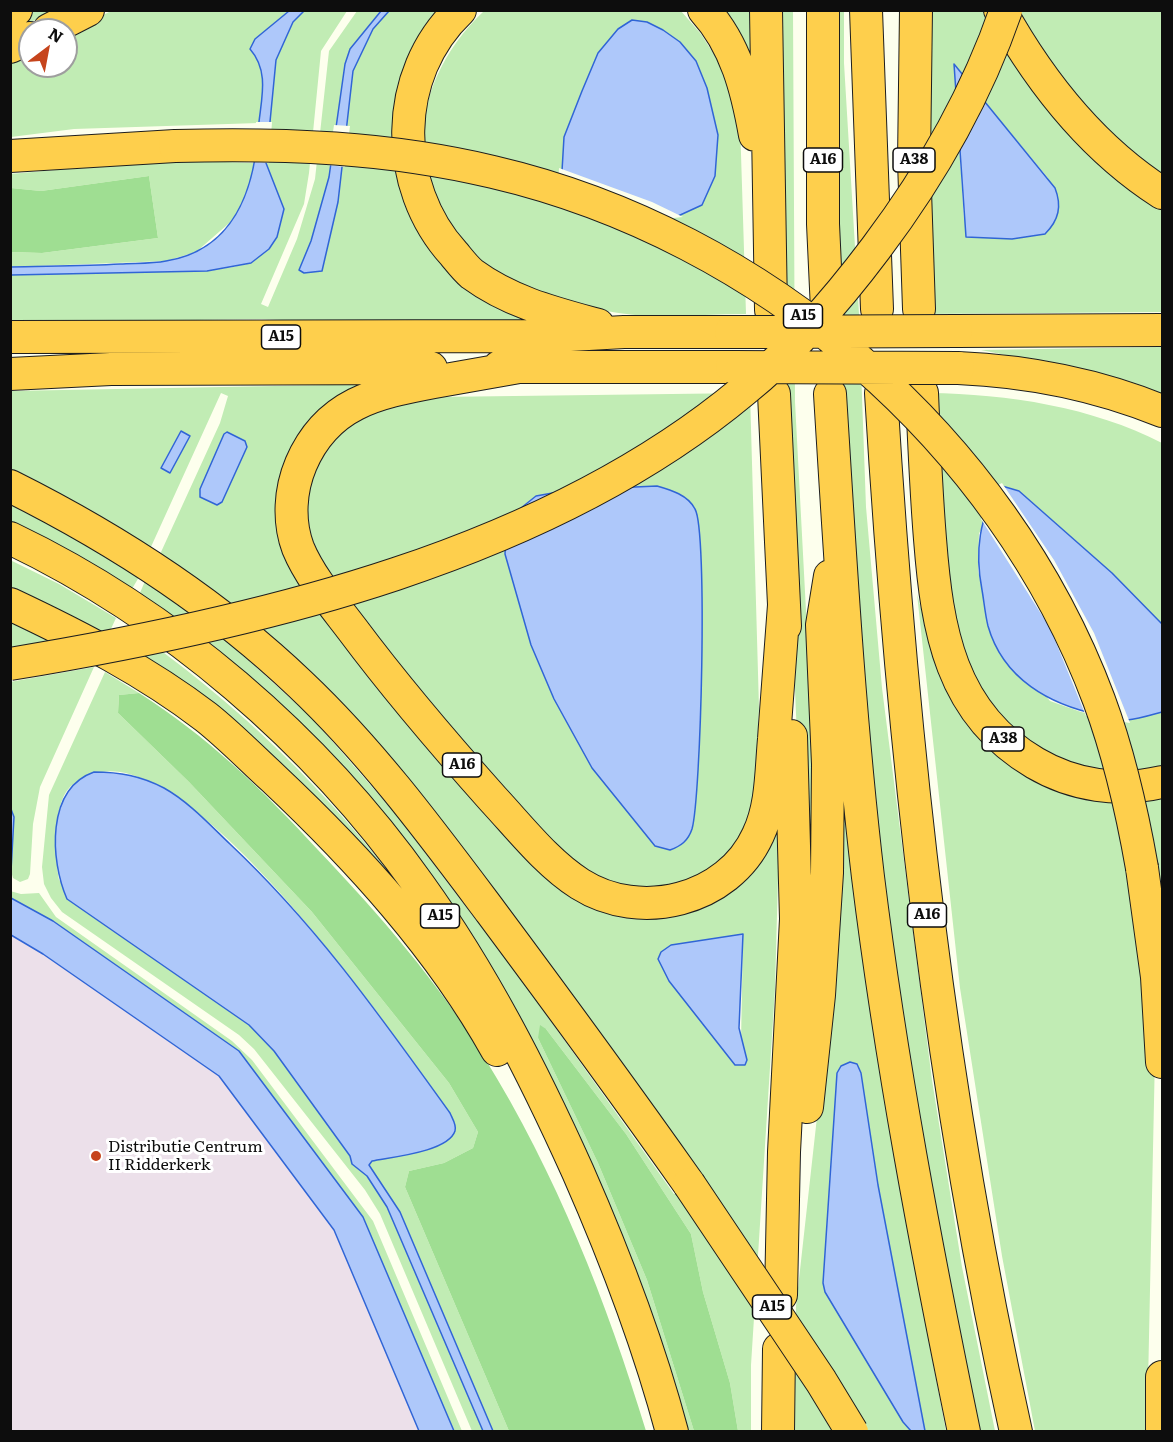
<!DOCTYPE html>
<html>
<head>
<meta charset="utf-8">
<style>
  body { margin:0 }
  #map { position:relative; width:1173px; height:1442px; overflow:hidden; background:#fdffed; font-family:Literata,serif }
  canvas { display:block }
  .frame { position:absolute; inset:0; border:12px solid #0d0d0d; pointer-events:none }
  .north { position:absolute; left:18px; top:18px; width:60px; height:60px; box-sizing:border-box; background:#fff; border:2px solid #9e9e9e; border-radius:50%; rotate:32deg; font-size:16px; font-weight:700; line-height:24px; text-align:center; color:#0d0d0d }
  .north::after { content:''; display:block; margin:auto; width:21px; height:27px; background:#c6441c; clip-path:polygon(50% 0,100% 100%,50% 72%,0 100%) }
</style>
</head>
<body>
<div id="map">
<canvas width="1173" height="1442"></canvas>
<div class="frame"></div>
<div class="north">N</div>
</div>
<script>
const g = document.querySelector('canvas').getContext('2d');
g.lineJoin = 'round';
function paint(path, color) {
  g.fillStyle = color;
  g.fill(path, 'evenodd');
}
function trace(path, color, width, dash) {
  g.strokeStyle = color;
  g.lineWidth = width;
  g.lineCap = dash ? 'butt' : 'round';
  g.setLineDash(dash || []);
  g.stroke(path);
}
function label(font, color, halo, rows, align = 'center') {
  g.font = font + ' Literata,serif';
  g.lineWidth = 6;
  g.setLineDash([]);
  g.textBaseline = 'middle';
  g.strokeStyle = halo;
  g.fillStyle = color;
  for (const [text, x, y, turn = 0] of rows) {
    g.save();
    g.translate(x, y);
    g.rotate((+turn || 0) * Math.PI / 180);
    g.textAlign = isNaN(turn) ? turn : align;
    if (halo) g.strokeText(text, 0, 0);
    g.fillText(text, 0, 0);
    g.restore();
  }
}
paint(new Path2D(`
  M10 935 43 954 219 1076 334 1230 419 1431H11Z`), '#ece0ea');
paint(new Path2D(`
  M31 11H55L11 31 10 18Z
  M111 11H289L255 39 250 49C269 71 262 96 259 123L74 129 11 137 10 61 30 53V66H66V34Z
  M304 11H347L321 51 309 173 304 204 261 304 268 307 297 239 315 179 329 51 357 11H457L428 47 415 207 551 319 407 327 262 319 11 323 10 275 207 271 233 267 251 263 269 249 284 209 266 163 267 140 276 60 293 22Z
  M484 11H681L701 34 720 64 740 122 746 314C714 314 682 317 650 316 591 313 502 291 462 245 456 238 452 229 448 221 443 212 435 203 432 193 428 182 427 169 425 157 416 103 445 47 484 11ZM647 22 680 42 707 88 718 135 715 176 564 137 598 53Z
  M715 11H750L754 70Z
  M775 11H793L795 402 811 706V879L805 926 785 454Z
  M834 11H844V63L859 314 866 507 882 688 932 1080 962 1267 995 1431H974L926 1173 891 940 872 780 840 408Z
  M927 11H988L1162 200V312L926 314ZM954 65 1048 178 964 220Z
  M1011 11H1162V175L1129 151 1083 108Z
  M168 160 256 163 249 188 235 218 196 252 166 261 11 267V252L42 253 158 238 149 176 41 191 11 188 10 174Z
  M1162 347V402L1069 368 981 350Z
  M382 384 360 390 283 515 554 875 677 909 780 802 775 989 751 1365V1431H738L730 1383 703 1292 691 1234 626 1134 546 1029 538 1038 598 1163 647 1280 694 1431H683L431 883 137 600 145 581 226 640 311 717 394 812 520 978 674 1194 699 1178 432 825 156 563 220 423 228 396 221 393 150 549 11 471 10 391ZM181 431 190 437 170 472 161 467ZM743 934 741 1042 735 1064 671 945Z
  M750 393 759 708 754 807 739 840 720 862 684 885 642 891 599 879 567 856 458 742 331 582 313 545 306 523 308 486 321 457 338 434 369 412 436 397ZM701 550C701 643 703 736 692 828L554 699 531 645 505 554Z
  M929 393C1008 394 1092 407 1162 443V624L1112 573 1019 491 979 533 978 570 989 627 1050 701 1081 712 1124 720 1162 712V770L1105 774 1060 762 1000 721 956 647Z
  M10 504 46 521 139 577 129 594 11 525Z
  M10 560 59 584 116 618 104 644 11 598Z
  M917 594 937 666 998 754 1162 790V882L1136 888 1155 1055 1147 1431H1035L1002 1256 960 988Z
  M11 617 59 641 11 649Z
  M126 626C236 701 329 792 409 898L117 647Z
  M94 667 40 787 33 824 30 874 28 879 20 882 13 878 11 871 14 817 10 809V682Z
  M105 672 139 693 119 695 118 713 189 782 312 912 449 1083 478 1132 473 1148 444 1163 409 1171 405 1187 509 1431H493L400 1212 369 1165 372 1161 455 1125 450 1113C402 1046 181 721 85 778 81 780 74 783 70 787 52 805 55 857 59 880L249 1025 274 1051 350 1156 352 1164 367 1176 387 1207 483 1431H472L380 1214 365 1190 254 1049 239 1035 62 912 51 898 44 884 42 867 49 795Z
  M839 740 900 1190 946 1431H925L878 1185 861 1073 913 1431 793 1432 796 1306 818 1108Z
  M10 891 21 894 39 893 56 917 232 1041 252 1060 373 1221 462 1431H454L363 1217 239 1051 53 921 11 898Z`), '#c1ecb4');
paint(new Path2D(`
  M149 176 158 238 42 253 11 252V188L41 191Z
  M139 693C207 736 264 791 318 850 379 914 438 982 484 1057 556 1173 607 1302 646 1431H509L405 1187 409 1171 444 1163 473 1148 478 1132 449 1083 312 912 189 782 118 713 119 695Z
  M540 1025 546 1029 626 1134 691 1234 703 1292 730 1383 738 1431H694L647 1280 598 1163 538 1038Z`), '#9fde92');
const water = new Path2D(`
  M289 11H304L293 22 276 60 266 163 284 209 277 237 269 249 251 263 207 271 11 275 10 267C47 266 84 266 120 264 135 263 151 264 166 261 233 250 254 191 258 132 260 102 271 73 250 49L255 39Z
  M381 11H389L373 29 353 71 338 202 322 271 304 273 299 270 311 241 329 177 345 64 350 49Z
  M632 20 647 22 663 30 680 42 696 61 707 88 718 135 715 176 702 205 678 216 561 188 564 137 582 91 598 53 618 29Z
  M954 64 1055 188C1062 206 1059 220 1045 234L1012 239 966 237Z
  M181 431 190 436 170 473 161 468Z
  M227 432 245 441 247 447 222 502 217 505 200 497V489L224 434Z
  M657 486C671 490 688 495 695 509 708 531 701 798 692 829 688 841 681 846 670 850L655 846 592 768 554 699 531 645 505 554 506 534 521 508 536 496 569 490Z
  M1002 486 1019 491 1112 573 1162 624V712C1151 715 1139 719 1127 720 1118 721 1108 717 1100 715 1050 705 1003 679 988 626 985 614 984 601 982 590 975 554 978 514 1002 486Z
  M94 772C120 772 141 776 164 788 189 802 210 825 230 844 317 926 381 1017 450 1113 452 1118 457 1125 455 1131 448 1152 391 1157 372 1161L369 1165 400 1212 493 1431H483L387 1207 367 1176 352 1164 350 1156 274 1051 249 1025 67 899C50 860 46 789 94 772Z
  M11 809 14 817 11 871 10 870Z
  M11 898 53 921 239 1051 363 1217 454 1431H419L334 1230 219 1076 43 954 11 935Z
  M743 934 739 1028 747 1060 745 1065H735L669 981 658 959 661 952 671 945Z
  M850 1062 857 1064 861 1073 878 1185 925 1431H911L903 1422 825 1292 823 1283 837 1073 841 1066Z`);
paint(water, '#aec8fa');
trace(water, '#3065d6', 1.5);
paint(new Path2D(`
  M256 122H272L269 163 253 162Z
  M334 125 350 126 345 167 328 165Z
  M559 168 652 202 683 217 655 220 558 185Z
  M1002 483 1054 560 1094 633 1130 723 1086 716 1050 628 981 519 989 497 994 487Z`), '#fdffed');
const motorway = new Path2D(`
  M460 10C392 74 392 186 454 254 459 260 465 268 472 274 510 302 554 313 598 325
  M704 10C736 45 747 90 755 135
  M766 10 771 310
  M823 10V224L827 310
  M866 10 877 309
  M916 10 914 161 919 309
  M1000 10C1040 82 1092 148 1162 193
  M10 13 16 10
  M49 30 88 10
  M10 47 30 38
  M10 156 175 146
  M956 331 1162 330
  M10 337 552 336 624 332H731
  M499 367H732
  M519 367C490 372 462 377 434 382 376 393 327 403 301 464 290 490 288 521 298 548 310 577 333 604 352 629 396 688 444 744 493 799 520 828 547 863 580 884 640 922 728 901 758 835 772 806 771 771 774 739 777 694 781 649 784 605
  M958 368C1028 371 1098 385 1162 411
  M10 374 111 369 431 368
  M881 393C902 742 940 1090 1016 1432
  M922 393C924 442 926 490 930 539 937 629 950 713 1035 763 1074 786 1119 792 1162 782
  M774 394 785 626
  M830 394C840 555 849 716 868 877 891 1063 926 1248 964 1432
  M10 486C116 539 214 602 300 684 372 752 431 832 491 912 558 1002 624 1092 689 1184
  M10 538C171 615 316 740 419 885 483 974 533 1072 578 1172 615 1256 648 1342 672 1432
  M10 604C78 636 146 671 206 717 230 736 251 758 273 778 358 858 440 948 497 1050
  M1142 868 1157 977 1162 1062
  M807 1107 819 995 827 873 828 764 822 625 830 576
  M781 1295 784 1152 796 919 791 736
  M778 1432 779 1349
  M1162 1432V1377`);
trace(motorway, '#1e1e1e', 34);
trace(motorway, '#fecf4c', 32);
const motorwayBridge = new Path2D(`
  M175 146C283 143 388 147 493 172 763 235 1002 440 1099 700 1119 754 1132 811 1142 868
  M731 332 956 331
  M732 367 958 368
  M10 664C259 623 545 556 743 391 794 350 837 300 876 248 931 175 976 97 1006 10
  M689 1184 821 1381 852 1432`);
trace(motorwayBridge, '#1e1e1e', 34, []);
trace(motorwayBridge, '#fecf4c', 32);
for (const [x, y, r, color] of [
  [96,1156,6,"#c6441c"]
]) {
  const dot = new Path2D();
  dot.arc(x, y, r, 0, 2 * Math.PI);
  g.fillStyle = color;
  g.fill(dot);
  trace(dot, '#fff', 2);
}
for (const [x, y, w] of [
  [823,160,39],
  [914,160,42],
  [803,316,39],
  [281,337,39],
  [1003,739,42],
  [462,765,39],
  [927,915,39],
  [440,916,39],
  [772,1307,39]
]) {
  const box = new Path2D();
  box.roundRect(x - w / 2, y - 12, w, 24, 4.5);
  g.fillStyle = '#fff';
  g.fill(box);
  trace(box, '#0d0d0d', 1.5);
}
label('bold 15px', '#0d0d0d', null, [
  ["A16",823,160],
  ["A38",914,160],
  ["A15",803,316],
  ["A15",281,337],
  ["A38",1003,739],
  ["A16",462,765],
  ["A16",927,915],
  ["A15",440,916],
  ["A15",772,1307]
]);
label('16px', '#0d0d0d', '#fff', [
  ["Distributie Centrum",108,1147],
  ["II Ridderkerk",108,1165]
], 'left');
</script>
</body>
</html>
